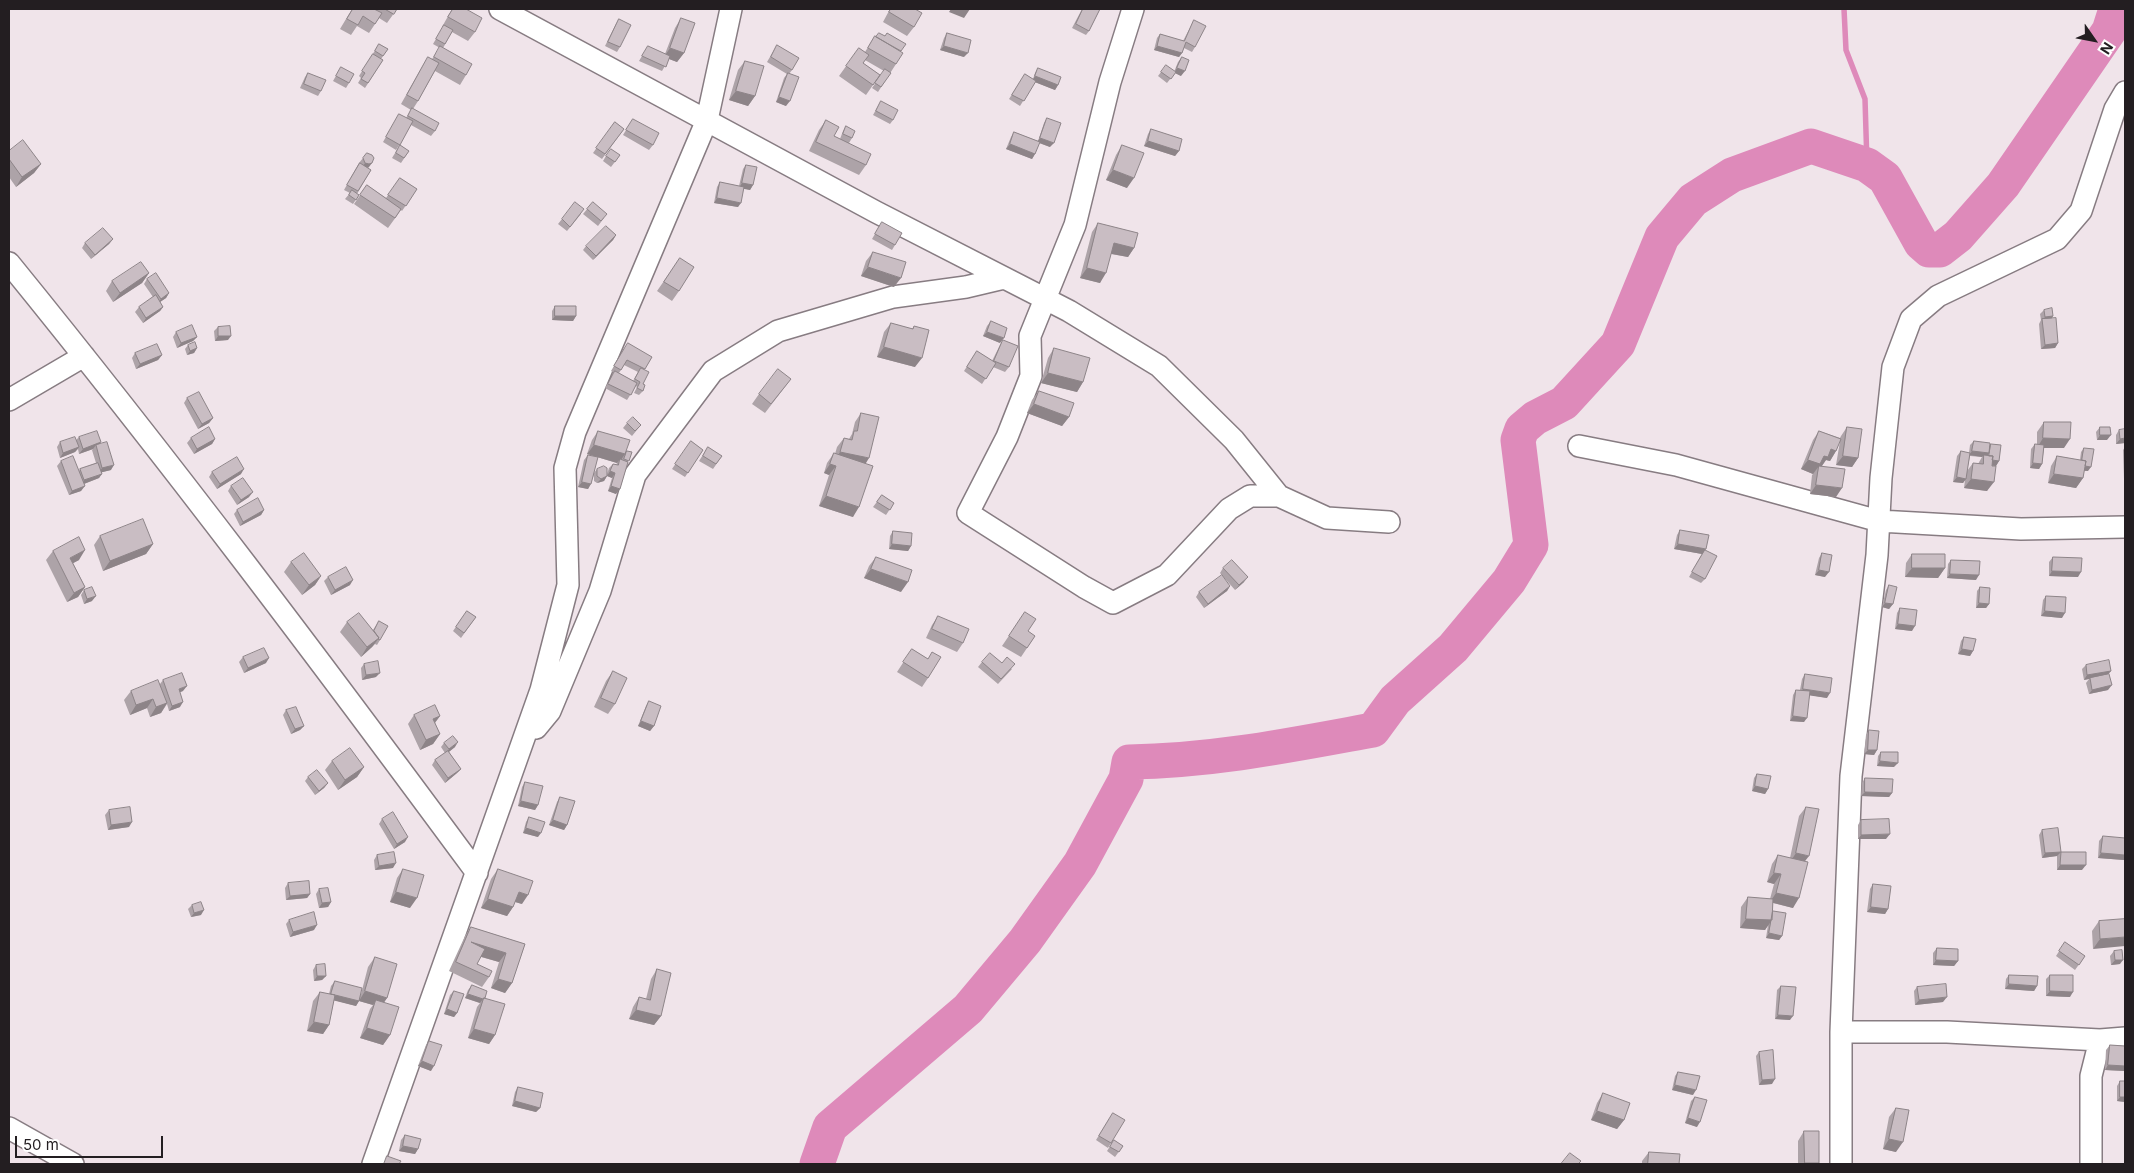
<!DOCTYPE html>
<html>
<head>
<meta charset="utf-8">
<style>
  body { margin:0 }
  #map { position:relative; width:2134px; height:1173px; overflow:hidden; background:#f0e4ea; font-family:Inter,sans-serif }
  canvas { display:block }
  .frame { position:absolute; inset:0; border:10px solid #231e21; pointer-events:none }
  .north { position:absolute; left:2069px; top:15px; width:50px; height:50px; -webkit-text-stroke:4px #fff; paint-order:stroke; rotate:123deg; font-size:14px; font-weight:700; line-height:20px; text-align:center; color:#231e21 }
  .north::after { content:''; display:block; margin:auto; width:18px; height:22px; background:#231e21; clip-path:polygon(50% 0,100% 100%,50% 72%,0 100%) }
  .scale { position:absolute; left:15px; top:1136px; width:148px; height:22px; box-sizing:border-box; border:2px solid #231e21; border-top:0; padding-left:6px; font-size:15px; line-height:18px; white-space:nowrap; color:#231e21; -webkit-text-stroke:4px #fff; paint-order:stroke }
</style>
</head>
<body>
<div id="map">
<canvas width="2134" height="1173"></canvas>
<div class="frame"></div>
<div class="north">N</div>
<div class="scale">50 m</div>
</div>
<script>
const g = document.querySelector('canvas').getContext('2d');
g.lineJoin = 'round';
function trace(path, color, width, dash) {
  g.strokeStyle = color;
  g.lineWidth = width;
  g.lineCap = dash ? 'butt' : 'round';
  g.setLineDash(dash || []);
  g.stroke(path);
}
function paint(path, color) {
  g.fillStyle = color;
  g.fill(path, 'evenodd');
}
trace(new Path2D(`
  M1844 9 1846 50 1865 99 1867 165`), '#de8aba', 5.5);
trace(new Path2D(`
  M817 1164 830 1127 968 1009 1025 941 1080 864 1126 779 1129 762C1213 761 1291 745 1373 730L1395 700 1453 648 1509 581 1531 545 1518 440 1522 429 1535 418 1564 403 1618 344 1662 237 1693 200 1732 175 1811 146 1867 165 1885 178 1921 243 1929 250H1940L1958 236 2003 185 2109 31 2116 9`), '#de8aba', 35);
const minor = new Path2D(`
  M500 9 876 212 1069 311 1159 366 1234 440 1279 496 1327 518 1389 522
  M1133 9 1110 82 1075 225 1030 336 1031 376 1007 437 968 513 1084 587 1113 603 1167 575 1229 509 1250 496H1279
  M9 263C171 462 325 667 477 873
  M9 400 84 356
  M1579 446 1676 465 1879 521 2021 529 2125 527
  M536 728 550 711 600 591 635 475 713 371 778 331 893 297 966 287 1004 278
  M1841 1032H1947L2100 1040 2125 1038
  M9 1128 73 1164
  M373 1164 541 690 568 585 565 468 575 432 707 120 731 9
  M1841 1164V1032L1851 776 1877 555 1881 478 1893 367 1911 319 1938 296 2057 239 2081 211 2115 109 2125 92
  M2091 1164V1076L2100 1040`);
trace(minor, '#877c82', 24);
trace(minor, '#fff', 21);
paint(new Path2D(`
  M352 9H397L387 23 379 18 369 33 357 26 351 35 340 29Z
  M452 9H466L475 32 468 41 452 32 443 48 466 75 460 85 435 71 418 101 413 109 435 131 431 136 411 125 396 150 383 142 399 114 406 118 411 110 401 104 422 67 428 57 432 59 440 48 433 44 443 27H442Z
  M890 9H915L914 27 907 36 883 22Z
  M1082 9H1100L1089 31 1086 35 1072 28Z
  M681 18 684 53 677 62 669 59 662 71 639 61 648 46 665 54 675 28Z
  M619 19 620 47 617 52 605 46 616 24Z
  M1194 20 1195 47 1192 52 1184 48 1182 53 1179 57 1154 50 1157 38 1160 34 1183 41Z
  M947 33 964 57 940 50 944 38Z
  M875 36 901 51 896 64 878 92 872 88 884 71 865 60 863 63 880 75 866 95 839 76 859 48 865 52Z
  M379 44 388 49 381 59 383 60 365 88 358 83 361 78 359 76Z
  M777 45 792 70 789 74 786 106 776 102 784 78 787 74 767 62Z
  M1182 57 1181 76 1175 73 1167 83 1158 76 1161 72H1174L1178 62Z
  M745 61 755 96 748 106 729 100 738 70Z
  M341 67 349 83 346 88 333 81Z
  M1038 68 1058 85 1055 90 1035 82 1020 106 1009 99 1025 74 1033 79 1035 73Z
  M308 73 321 91 318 96 300 88 305 77Z
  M881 101 893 120 890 124 873 115Z
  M1047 118 1050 147 1039 143 1035 154 1032 159 1006 149 1011 137 1014 132 1038 141 1044 123Z
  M633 119 653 145 649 150 623 135Z
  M826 120 834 136 840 139 843 131 846 126 852 138 849 143 866 165 859 175 809 151 819 130Z
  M615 122 624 129 602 159 593 153Z
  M1151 129 1179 151 1175 156 1144 146 1148 134Z
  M400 145 409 151 401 163 392 158Z
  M1122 145 1127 188 1106 180 1116 155Z
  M9 151 41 164 34 173 16 187 9 177Z
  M367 153 369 167 368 168 371 170 357 194 359 195 353 204 345 199 350 193 344 190 359 163Z
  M620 155 611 167 603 161 606 156Z
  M746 165 753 185 750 190 743 188 738 207 714 203 717 187 720 182 739 186 743 169Z
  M400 178 417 189 402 211 401 210 388 228 354 204 367 185 386 198Z
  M593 202 604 218 598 226 583 214Z
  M581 214 567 231 558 224 562 219Z
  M882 222 895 245 892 250 872 239Z
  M1098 223 1134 248 1128 257 1111 254 1100 283 1080 278 1092 232Z
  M616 235 613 240 593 260 583 250 586 246Z
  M113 239 109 244 91 259 82 248 85 243Z
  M873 252 894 287 861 276 866 261Z
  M680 258 679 291 672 301 657 291Z
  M149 273 142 283 113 302 106 291 112 281Z
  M147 279 169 293 166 298 160 302 163 307 160 311 143 323 135 312 139 307 153 297 144 284Z
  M555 306 576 316 573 321 552 320V311Z
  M2044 310 2053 316 2052 318 2058 343 2055 348 2041 349 2039 324 2041 320 2040 314Z
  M991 321 1000 343 983 336 987 326Z
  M891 323 912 329 914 326 915 367 877 357 884 332Z
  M218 327 228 340 215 341 214 331Z
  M176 332 197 337 193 341 177 348 173 337Z
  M1003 340 1009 367 1005 372 993 367 982 384 964 371 977 351 992 361 1000 345Z
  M188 345 197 348 194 353 187 355 185 349Z
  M625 348 652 357 644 370 643 391 639 395 634 393 637 387 636 386 627 400 605 388 614 373 611 371ZM624 365 638 372 633 381 619 373Z
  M1054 348 1083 382 1077 392 1041 383 1048 358Z
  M135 353 162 355 158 360 136 369 132 358Z
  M791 379 765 413 752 404 759 394Z
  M1039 391 1069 417 1062 426 1027 413 1032 400Z
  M187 398 213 418 209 423 198 429 184 403Z
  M861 413 866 464 853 517 819 506 829 475 824 473 827 463 834 453 835 454 837 447 844 438 849 439 852 434 855 422Z
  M2044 422 2064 448H2044L2042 464 2039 469 2030 468 2031 449 2035 444H2037V432Z
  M627 423 641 425 632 436 623 428Z
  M1847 427 1858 458 1852 467 1836 465 1840 441 1836 451 1830 461 1826 460 1822 466 1836 497 1810 494 1812 475 1813 474 1801 469 1813 440 1819 431 1840 438 1841 436Z
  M2100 427 2107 440H2097L2096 432Z
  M2119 430 2125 443 2116 444V435Z
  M598 431 626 452 628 462 616 494 608 491 612 478 607 476 604 481 597 483 594 481V475L588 489 578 487 584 460 588 455 595 456 587 454 592 440ZM597 457 617 463 616 465 613 464 609 468 607 474 597 469 594 473Z
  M79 437 100 444 111 470 102 472 99 478 84 484 81 491 69 495 57 466 61 461 79 471 80 469 96 463 92 450 93 449 79 454 78 449 75 452 60 458 57 447 60 442 76 440Z
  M191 438 215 439 212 444 194 454 187 443Z
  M691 441 703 450 685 477 672 469Z
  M1974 441 1990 446 1991 444 1999 461 1996 466 1987 491 1964 488 1965 480 1963 483 1953 482 1957 456 1961 451 1969 453 1970 445ZM1970 456 1982 457 1978 464 1973 463 1967 471Z
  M708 447 722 456 713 469 699 461Z
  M2125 447V479H2124L2123 450Z
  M2084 448 2088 471H2084L2083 478 2076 488 2048 483 2051 466 2057 456 2080 460 2081 452Z
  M212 472 241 474 217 489 209 477Z
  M231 486 249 497 237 505 228 491Z
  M882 495 894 503 886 515 873 507Z
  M237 510H264L261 515 240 526 234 514Z
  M1680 530 1705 550V579L1701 583 1689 577 1702 554 1674 549 1677 535Z
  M893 531 911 546 908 551 889 549 890 536Z
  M100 536 153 544 146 554 103 571 94 545Z
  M53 551 79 560 73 563 85 587 78 597 67 602 46 560Z
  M1822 553 1825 577 1815 575 1819 558Z
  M1912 554 1945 568 1938 578 1905 577 1906 563Z
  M876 557 901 592 864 578 869 566Z
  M2053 557 2078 577 2049 576V562Z
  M1951 560 1976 580 1947 578 1948 564Z
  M291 562 321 576 315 585 302 595 284 572Z
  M1223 568 1244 582 1235 590 1220 573Z
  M328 577 350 585 331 595 324 581Z
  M1889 585 1893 604 1889 609 1882 607 1886 590Z
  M1230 586 1227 591 1204 608 1196 597 1199 592Z
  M1980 587 1989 604 1986 608H1976L1977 591Z
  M84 590 92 601 84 604 81 595Z
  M2046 596 2062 618 2041 616 2043 600Z
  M1900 608 1912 631 1895 629 1897 613Z
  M467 611 476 617 461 638 453 631Z
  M1025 612 1028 631 1035 636 1021 657 1002 646Z
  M938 616 963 643 957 652 926 638 932 625Z
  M379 621 380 640 377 645 375 644 372 647 361 657 340 632 347 622 373 630Z
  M1964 637 1973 651 1970 656 1958 654 1961 641Z
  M912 649 928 659V678L922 687 897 672Z
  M243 657 266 663 244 673 239 662Z
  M982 662 1002 663 1012 669 998 684 978 667Z
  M364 664 376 677 362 680 361 668Z
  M2086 665 2111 671 2108 675V690L2089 694 2086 683 2089 679 2084 680 2082 669Z
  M613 671 615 704 608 714 594 707 606 681Z
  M1805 674 1827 698 1810 695 1804 722 1790 721 1793 695 1796 690H1800L1802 679Z
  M163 680 183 691 180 692V707L169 711 167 704 161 713 150 717 147 708 130 715 124 700 131 691 160 684Z
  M649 701 654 726 650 731 638 726 646 706Z
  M286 710 304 726 300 730 291 734 283 715Z
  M414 715 440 716 435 723 440 734 433 744 420 750 408 724Z
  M1869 730 1877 750 1874 755 1864 754 1866 735Z
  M444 743 455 747 449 752 461 769 457 773 445 783 432 765 435 760 445 753 441 747Z
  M1881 752 1894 767 1877 766 1878 756Z
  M332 761 364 767 357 777 338 790 325 770Z
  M1757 774 1768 789 1765 794 1752 791 1754 778Z
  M308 777 328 783 324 788 315 795 305 781Z
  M1865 778 1892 793 1889 797 1861 796 1862 783Z
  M525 782 538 805 535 810 518 806 522 787Z
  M560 797 567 825 564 830 549 825 557 802Z
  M1806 807 1805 861 1793 908 1773 903 1772 912 1773 911 1782 936 1779 940 1766 938 1768 925 1765 930 1740 928 1741 907 1748 897 1770 899 1774 884 1767 882 1772 864 1778 855 1790 858 1799 816Z
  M109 810 129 827 108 830 105 815Z
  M529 817 538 837 523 833 526 822Z
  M382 819 405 842 394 849 379 824Z
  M1861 820 1886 839H1858V825Z
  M2042 830 2061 852 2082 870H2057V856L2042 858 2039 835Z
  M2103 836 2124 860 2098 858 2099 841Z
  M377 855 393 868 375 870 374 860Z
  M403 869 410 908 390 902 397 878Z
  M498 869 522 904 515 902 513 907 507 916 481 908 491 879Z
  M288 883 310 894 307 898 286 900 285 888Z
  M1873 884 1888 909 1885 914 1867 912 1870 889Z
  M319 889 331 902 328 907 319 908 316 894Z
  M192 905 201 915 191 917 188 909Z
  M2125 919 2093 949 2092 931 2099 921Z
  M289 920 314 930 290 937 286 924Z
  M471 927 525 944 512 983 505 993 491 988 499 962 481 957 477 964 489 977 482 987 449 971 465 936Z
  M2065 942 2085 956 2075 970 2056 956Z
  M1937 948 1958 961 1954 966 1933 965V953Z
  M2114 951 2120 964 2111 965 2110 956Z
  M375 957 387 998 384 1002 390 1035 383 1045 360 1038 370 1009 373 1005 359 1001 356 1006 334 1000 329 1025 323 1034 307 1031 313 1001 320 992 329 994 331 986 335 981 361 994 368 967Z
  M316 965 326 976 322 980 314 981 313 970Z
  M657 969 661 1016 654 1025 629 1019 633 1007 639 997 646 999 651 979Z
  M2009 975 2037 986 2034 991 2005 989 2006 979Z
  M2050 975 2070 997 2046 996V979Z
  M472 985 485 998 495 1035 489 1044 468 1038 477 1007 480 1003 465 998 468 990Z
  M1781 986 1790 1020 1775 1019 1777 990Z
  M1917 987 1943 1002 1915 1005 1914 991Z
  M454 991 457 1013 454 1017 444 1014 450 995Z
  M429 1041 431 1071 418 1066 426 1045Z
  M2110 1045 2125 1046V1071L2105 1070 2106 1050Z
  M1759 1052 1772 1084 1759 1085 1756 1056Z
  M1678 1072 1693 1095 1672 1090 1675 1076Z
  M2120 1081H2125V1102L2117 1101V1086Z
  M518 1087 540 1108 536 1112 512 1106 515 1092Z
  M1603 1093 1624 1120 1617 1129 1591 1120 1597 1103Z
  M1695 1097 1697 1127 1685 1123 1691 1101Z
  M1896 1108V1152L1883 1149 1889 1117Z
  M1113 1113 1111 1143 1108 1148 1096 1140Z
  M1804 1131 1819 1163 1818 1164H1798V1141Z
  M405 1135 418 1149 415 1154 399 1151 401 1140Z
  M1114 1140 1123 1146 1115 1157 1107 1151Z
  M1649 1152 1679 1164H1642V1161Z`), '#ada3a8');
paint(new Path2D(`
  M951 9H970L964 18 949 12Z
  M944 46 968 53 964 57 940 50Z
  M1157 46 1182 53 1179 57 1154 50Z
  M670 48 684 53 677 62 664 57Z
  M1177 68 1185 71 1181 76 1175 73 1167 83 1175 73H1174Z
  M1035 76 1058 85 1055 90 1032 81Z
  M736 91 755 96 748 106 729 100Z
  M779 97 790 101 786 106 776 102Z
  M1040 138 1054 143 1050 147 1037 142Z
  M1148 141 1179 151 1175 156 1144 146Z
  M1010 144 1035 154 1032 159 1006 149Z
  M365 163H372L369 167 365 169 362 168Z
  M41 164 34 173 16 187 22 177Z
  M1113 170 1134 178 1127 188 1106 180Z
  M742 183 753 185 750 190 739 188Z
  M717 198 741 203 738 207 714 203Z
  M616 235 613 240 593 260 596 256Z
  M113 239 109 244 91 259 95 255Z
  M1114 243 1134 248 1128 257 1107 253Z
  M868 267 901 278 894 287 861 276Z
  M1087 268 1106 273 1100 283 1080 278Z
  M149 273 142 283 113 302 120 293Z
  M169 293 166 298 157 304 161 299Z
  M163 307 160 311 143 323 146 318Z
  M555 316H576L573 321 552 320Z
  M2053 316 2050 321H2042L2045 317Z
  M987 332 1004 338 1000 343 983 336Z
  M218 336H231L228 340 215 341Z
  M197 337 193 341 177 348 181 343Z
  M2058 343 2055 348 2041 349 2045 345Z
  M884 347 922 358 915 367 877 357Z
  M197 348 194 353 187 355 190 351Z
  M162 355 158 360 136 369 140 364Z
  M1048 373 1083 382 1077 392 1041 383Z
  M1034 404 1069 417 1062 426 1027 413Z
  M213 418 209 423 198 429 202 424Z
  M2100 435H2111L2107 440H2097Z
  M2043 438 2070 439 2064 448H2037Z
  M2125 438V443L2116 444 2120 439Z
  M215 439 212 444 194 454 197 449Z
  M101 442 98 447 96 445 93 449 79 454 83 449Z
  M594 445 625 454 619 463 620 459 617 463 587 454Z
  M79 447 75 452 60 458 63 453Z
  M1831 449 1836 451 1830 461 1826 460 1821 467 1819 466 1813 474 1801 469 1808 460 1824 456Z
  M1972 451 1989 453 1986 458 1984 455 1982 457 1969 455Z
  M840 452 869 458 863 468 834 461Z
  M1843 456 1858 458 1852 467 1836 465Z
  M1989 460 1999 461 1996 466 1986 464Z
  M2033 463 2042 464 2039 469 2030 468Z
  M830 464 836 466 829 475 824 473Z
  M114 465 111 470 99 473 102 468Z
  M2081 465 2091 467 2088 471 2078 470Z
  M244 469 241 474 217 489 220 484Z
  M610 471 615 473 612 478 607 476 604 481 597 483 601 479 607 476Z
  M102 474 99 478 81 485 84 480Z
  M2054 474 2083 478 2076 488 2048 483Z
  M1957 477 1966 479 1963 483 1953 482Z
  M1971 479 1994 482 1987 491 1964 488Z
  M582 482 591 484 588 489 578 487Z
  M1816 485 1842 488 1836 497 1810 494Z
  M85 486 81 491 69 495 72 491Z
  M611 486 620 489 616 494 608 491Z
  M253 492 249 497 237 505 241 500Z
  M826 496 859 507 853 517 819 506Z
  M264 510 261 515 240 526 243 522Z
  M153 544 146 554 103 571 110 561Z
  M892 544 911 546 908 551 889 549Z
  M1678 544 1706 549 1703 554 1705 550 1702 554 1674 549Z
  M85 550 79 560 64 568 70 558Z
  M1912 568H1945L1938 578 1905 577Z
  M871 569 908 582 901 592 864 578Z
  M1819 570 1829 572 1825 577 1815 575Z
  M2052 571 2081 572 2078 577 2049 576Z
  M1950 574 1979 575 1976 580 1947 578Z
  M321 576 315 585 302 595 309 585Z
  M1248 577 1244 582 1235 590 1239 585Z
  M353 580 350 585 331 595 335 590Z
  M1230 586 1227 591 1204 608 1208 604Z
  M85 587 78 597 67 602 74 593Z
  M96 596 92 601 84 604 87 599Z
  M1885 603 1893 604 1889 609 1882 607Z
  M1979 603 1989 604 1986 608H1976Z
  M2045 611 2065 613 2062 618 2041 616Z
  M1898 624 1915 626 1912 631 1895 629Z
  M379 638 372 647 361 657 367 647Z
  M1962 649 1973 651 1970 656 1958 654Z
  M269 658 266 663 244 673 248 668Z
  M2111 671 2107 675 2084 680 2087 675Z
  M380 673 376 677 362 680 366 675Z
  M2112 685 2108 690 2089 694 2092 690Z
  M187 686 183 691 175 694 179 689Z
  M1803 689 1830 693 1827 698 1800 694Z
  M153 699 147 708 130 715 136 705Z
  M183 702 180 707 169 711 172 706Z
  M167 703 161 713 150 717 156 707Z
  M440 716 433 725V719Z
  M1793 716 1807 718 1804 722 1790 721Z
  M641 721 654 726 650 731 638 726Z
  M304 726 300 730 291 734 295 729Z
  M440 734 433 744 420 750 426 740Z
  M458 742 455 747 446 754 449 749Z
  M1868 750H1877L1874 755 1864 754Z
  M1880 761 1898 763 1894 767 1877 766Z
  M364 767 357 777 338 790 345 780Z
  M461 769 457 773 445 783 448 778Z
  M328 783 324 788 315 795 319 791Z
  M1755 786 1768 789 1765 794 1752 791Z
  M1865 792 1892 793 1889 797 1861 796Z
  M521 801 538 805 535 810 518 806Z
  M553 820 567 825 564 830 549 825Z
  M132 822 129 827 108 830 111 825Z
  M526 828 541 833 538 837 523 833Z
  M1890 834 1886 839H1858L1861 835Z
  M408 837 405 842 394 849 397 844Z
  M2061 852 2057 856 2042 858 2045 853Z
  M1796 853 1809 856 1802 865 1790 862Z
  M2101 853 2125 855V858L2124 860 2098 858Z
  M396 863 393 868 375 870 379 866Z
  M2060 865H2086L2082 870H2057Z
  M1774 873 1781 874 1774 884 1767 882Z
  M396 892 417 898 410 908 390 902Z
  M519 892 528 895 522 904 512 901Z
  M1776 893 1799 898 1793 908 1770 902Z
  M310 894 307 898 286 900 290 896Z
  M488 899 513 907 507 916 481 908Z
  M331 902 328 907 319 908 322 903Z
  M1871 907 1888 909 1885 914 1867 912Z
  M204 910 201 915 191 917 194 913Z
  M1746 919 1772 920 1765 930 1740 928Z
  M317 925 314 930 290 937 293 932Z
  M1769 933 1782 936 1779 940 1766 938Z
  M2125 937V946L2093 949 2100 939Z
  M471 942 506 953 499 962 465 952Z
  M1936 960 1958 961 1954 966 1933 965Z
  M2115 960H2123L2120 964 2111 965Z
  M317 976H326L322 980 314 981Z
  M498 979 512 983 505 993 491 988Z
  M2009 984 2037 986 2034 991 2005 989Z
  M365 991 387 998 381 1007 376 1000 373 1005 359 1001Z
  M2050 991 2073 992 2070 997 2046 996Z
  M331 994 359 1001 356 1006 328 999Z
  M468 994 483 999 480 1003 465 998Z
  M1947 997 1943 1002 1915 1005 1919 1000Z
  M447 1009 457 1013 454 1017 444 1014Z
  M636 1010 661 1016 654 1025 629 1019Z
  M1778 1015 1793 1016 1790 1020 1775 1019Z
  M314 1022 329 1025 323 1034 307 1031Z
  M367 1028 390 1035 383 1045 360 1038Z
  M474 1029 495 1035 489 1044 468 1038Z
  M422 1061 434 1066 431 1071 418 1066Z
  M2108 1065 2125 1066V1071L2105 1070Z
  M1775 1079 1772 1084 1759 1085 1762 1080Z
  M1675 1085 1696 1090 1693 1095 1672 1090Z
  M2120 1097H2125V1102L2117 1101Z
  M515 1101 540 1108 536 1112 512 1106Z
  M1597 1111 1624 1120 1617 1129 1591 1120Z
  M1688 1118 1700 1122 1697 1127 1685 1123Z
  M1889 1139 1903 1142 1896 1152 1883 1149Z
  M403 1146 418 1149 415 1154 399 1151Z
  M1805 1163H1819L1818 1164H1804Z`), '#8d8488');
const building = new Path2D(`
  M353 9H374L382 13 375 24 363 16 358 25 347 19Z
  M385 9H397L394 14Z
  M453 9H466L482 18 475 32 448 17Z
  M891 9H915L922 13 914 27 889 12Z
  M1083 9H1100L1089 31 1076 24Z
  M681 18 695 23 684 53 670 48Z
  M619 19 631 25 620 47 608 42Z
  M1194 20 1206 26 1195 47 1186 42 1182 53 1157 46 1160 34 1184 41Z
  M444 25 453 30 445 44 436 39Z
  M879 33 885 36 887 33 906 44 901 51 876 37Z
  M947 33 971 40 968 53 944 46Z
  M875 36 903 53 896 64 868 48Z
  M379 44 388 49 383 56 375 51Z
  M777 45 799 58 792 70 771 57Z
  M440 46 472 64 466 75 434 57Z
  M648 46 670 56 666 67 642 56Z
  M859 48 869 55 863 63 880 75 873 85 846 66Z
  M373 54 383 60 368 83 361 79 365 73 362 71Z
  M428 57 439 63 418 101 407 95Z
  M1182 57 1189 60 1185 71 1177 68Z
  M745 61 764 66 755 96 736 91Z
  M1166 65 1176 72 1171 79 1161 72Z
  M341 67 354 74 349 83 336 76Z
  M1038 68 1061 77 1058 85 1035 76Z
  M885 69 891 73 881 87 875 83Z
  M308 73 326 80 321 91 304 84Z
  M788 73 799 77 790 101 779 97Z
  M1025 74 1036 81 1024 101 1012 95Z
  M881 101 898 110 893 120 876 111Z
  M412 108 439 123 435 131 408 116Z
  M399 114 413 121 400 145 386 137Z
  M1047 118 1061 123 1054 143 1040 138Z
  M633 119 659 133 653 145 626 130Z
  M826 120 839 127 834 136 871 154 866 165 816 142Z
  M615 122 624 129 605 154 596 148Z
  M846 126 855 131 852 138 843 134Z
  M1151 129 1182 139 1179 151 1148 141Z
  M1014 132 1040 142 1035 154 1010 144Z
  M23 140 41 164 22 177 9 159V151Z
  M400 145 409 151 404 158 396 153Z
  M1122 145 1144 153 1134 178 1113 170Z
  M611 149 620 155 615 162 606 156Z
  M367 153 372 155 374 158 372 163 369 164 365 163 363 158Z
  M360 163 371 170 358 191 347 185Z
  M746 165 757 167 753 185 742 183Z
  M400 178 417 189 406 206 388 195Z
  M720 182 744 187 741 203 717 198Z
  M367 185 401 209 395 218 360 195Z
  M352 190 359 195 356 200 349 195Z
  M575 202 584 209 570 227 562 219Z
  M593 202 607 214 601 221 587 209Z
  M882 222 902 233 895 245 875 234Z
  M1098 223 1138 233 1134 248 1114 243 1106 273 1087 268Z
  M606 226 616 235 596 256 586 246Z
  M103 228 113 239 95 255 85 243Z
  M873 252 906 262 901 278 868 267Z
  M680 258 694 267 679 291 664 282Z
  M141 262 149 273 120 293 112 281Z
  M156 273 169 293 161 299 147 279Z
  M156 295 163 307 146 318 139 307Z
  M555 306H576V316H555Z
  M2052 308 2053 316 2045 317 2044 310Z
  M2056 318 2058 343 2045 345 2042 319Z
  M991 321 1007 328 1004 338 987 332Z
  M891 323 913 329 914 326 929 330 922 358 884 347Z
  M192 325 197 337 181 343 176 332Z
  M230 326 231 336H218V327Z
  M1003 340 1018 346 1009 367 994 361Z
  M195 342 197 348 190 351 188 345Z
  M628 343 652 357 645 369 627 360 621 370 614 366Z
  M157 344 162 355 140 364 135 353Z
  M1054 348 1090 358 1083 382 1048 373Z
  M977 351 996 363 986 379 967 367Z
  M641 368 649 372 643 384 645 385 643 391 637 388 640 382 635 379Z
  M778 369 791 379 771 404 759 394Z
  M615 371 637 383 631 395 608 384Z
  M1039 391 1074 403 1069 417 1034 404Z
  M199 392 213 418 202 424 187 398Z
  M861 413 879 417 869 458 840 452 844 438 852 440 854 431H857Z
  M633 417 641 425 635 431 627 423Z
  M2044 422H2071L2070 439 2043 438Z
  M209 427 215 439 197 449 191 438Z
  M1847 427 1862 429 1858 458 1843 456Z
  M2100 427H2110L2111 435H2100Z
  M2125 429V438L2120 439 2119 430Z
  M97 431 101 442 83 449 79 437Z
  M598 431 630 440 625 454 594 445Z
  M1819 431 1841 439 1836 451 1831 449 1828 457 1824 456 1820 464 1808 460Z
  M75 437 79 447 63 453 60 442Z
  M691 441 703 450 688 473 675 464Z
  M1974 441 1990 443 1989 453 1972 451Z
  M107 442 114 465 102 468 96 445Z
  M1991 444 2001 445 1999 461 1992 460 1993 456H1989Z
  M2035 444 2044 445 2042 464 2033 463Z
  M708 447 722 456 716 464 703 456Z
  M2084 448 2094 449 2091 467 2085 466 2086 461 2082 460Z
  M627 451 632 452 629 461 624 459Z
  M1961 451 1970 453 1966 479 1957 477Z
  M834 453 873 466 859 507 826 496 836 466 830 464Z
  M588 455 598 457 591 484 582 482Z
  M1984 455 1993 456 1992 466H1996L1994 482 1971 479 1973 463 1983 464Z
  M73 456 85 486 72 491 61 461Z
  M2057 456 2086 461 2083 478 2054 474Z
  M237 457 244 469 220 484 212 472Z
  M620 459 628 462 620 489 611 486 615 473 610 471 613 464 618 465Z
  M98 463 102 474 84 480 80 469Z
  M604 466 607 468V476L601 479 597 476V469Z
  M1819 466 1845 469 1842 488 1816 485Z
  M243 478 253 492 241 500 231 486Z
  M882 495 894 503 890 510 877 502Z
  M258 498 264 510 243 522 237 510Z
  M143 519 153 544 110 561 100 536Z
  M1680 530 1709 535 1706 549 1678 544Z
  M893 531 912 533 911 546 892 544Z
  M79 537 85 550 70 558 85 587 74 593 53 551Z
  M1705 550 1717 556 1705 579 1692 572Z
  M304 553 321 576 309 585 291 562Z
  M1822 553 1832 555 1829 572 1819 570Z
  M1912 554H1945V568H1912Z
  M876 557 912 570 908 582 871 569Z
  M2053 557 2082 558 2081 572 2052 571Z
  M1232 560 1248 577 1239 585 1223 568Z
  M1951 560 1980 561 1979 575 1950 574Z
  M346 567 353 580 335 590 328 577Z
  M1222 575 1230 586 1208 604 1199 592Z
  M1889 585 1897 587 1893 604 1885 603Z
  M92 587 96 596 87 599 84 590Z
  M1980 587 1990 588 1989 604 1979 603Z
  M2046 596 2066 597 2065 613 2045 611Z
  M1900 608 1917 610 1915 626 1898 624Z
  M467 611 476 617 464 633 456 627Z
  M1025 612 1036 619 1028 631 1035 636 1027 648 1009 636Z
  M359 613 379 638 367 647 347 622Z
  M938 616 969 629 963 643 932 629Z
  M379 621 388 626 380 640 378 639 379 638 374 631Z
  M1964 637 1976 639 1973 651 1962 649Z
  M264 648 269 658 248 668 243 657Z
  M912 649 928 659 932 652 941 657 928 678 903 662Z
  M990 653 1002 663 1007 657 1015 664 1001 679 982 662Z
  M2109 660 2111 671 2087 675 2086 665Z
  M378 661 380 673 366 675 364 664Z
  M613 671 627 678 615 704 601 698Z
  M182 673 187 686 179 689 183 702 172 706 163 680Z
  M1805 674 1832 678 1830 693 1803 689Z
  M2109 674 2112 685 2092 690 2090 678Z
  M158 680 167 703 156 707 153 699 136 705 131 691Z
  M1796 690 1810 691 1807 718 1793 716Z
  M649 701 661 706 654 726 641 721Z
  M435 705 440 716 433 719 440 734 426 740 414 715Z
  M296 707 304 726 295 729 286 710Z
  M1869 730 1879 731 1877 750H1868Z
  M453 736 458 742 449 749 444 743Z
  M350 748 364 767 345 780 332 761Z
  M448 751 461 769 448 778 435 760Z
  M1881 752H1898V763L1880 761Z
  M317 770 328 783 319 791 308 777Z
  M1757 774 1771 776 1768 789 1755 786Z
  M1865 778 1893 779 1892 793 1865 792Z
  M525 782 543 786 538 805 521 801Z
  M560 797 575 801 567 825 553 820Z
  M130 807 132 822 111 825 109 810Z
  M1806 807 1819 809 1809 856 1796 853Z
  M393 812 408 837 397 844 382 819Z
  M529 817 545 822 541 833 526 828Z
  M1889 819 1890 834 1861 835V820Z
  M2058 828 2061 852H2086V865H2060L2061 852 2045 853 2042 830Z
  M2103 836 2125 838V855L2101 853Z
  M394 852 396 863 379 866 377 855Z
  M1778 855 1808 862 1799 898 1776 893 1781 874 1774 873Z
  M403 869 424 875 417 898 396 892Z
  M498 869 533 881 528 895 519 892 513 907 488 899Z
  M309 881 310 894 290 896 288 883Z
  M1873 884 1891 886 1888 909 1871 907Z
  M328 888 331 902 322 903 319 889Z
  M1748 897 1773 899 1772 920 1746 919Z
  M201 902 204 910 194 913 192 905Z
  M1773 911 1786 913 1782 936 1769 933Z
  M314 912 317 925 293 932 289 920Z
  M2125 919V937L2100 939 2099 921Z
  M471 927 525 944 512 983 498 979 506 953 471 942 485 949 477 964 492 971 489 977 456 962Z
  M2065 942 2085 956 2079 965 2059 951Z
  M1937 948 1958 949V961L1936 960Z
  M2122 950 2123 960H2115L2114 951Z
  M375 957 397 964 387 998 365 991Z
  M325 964 326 976H317L316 965Z
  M657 969 671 973 661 1016 636 1010 639 997 650 1000Z
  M2009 975 2038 976 2037 986 2009 984Z
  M2050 975H2073V992L2050 991Z
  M335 981 362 988 359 1001 331 994Z
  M1946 984 1947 997 1919 1000 1917 987Z
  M472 985 487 991 485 998H484L483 999 468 994Z
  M1781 986 1796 987 1793 1016 1778 1015Z
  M454 991 464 994 457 1013 447 1009Z
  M320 992 335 995 329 1025 314 1022Z
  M484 998 505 1004 495 1035 474 1029Z
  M376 1000 399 1007 390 1035 367 1028Z
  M429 1041 442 1045 434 1066 422 1061Z
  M2110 1045 2125 1046V1066L2108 1065Z
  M1773 1050 1775 1079 1762 1080 1759 1052Z
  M1678 1072 1700 1076 1696 1090 1675 1085Z
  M2120 1081H2125V1097H2120Z
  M518 1087 543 1093 540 1108 515 1101Z
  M1603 1093 1630 1103 1624 1120 1597 1111Z
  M1695 1097 1707 1100 1700 1122 1688 1118Z
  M1896 1108 1909 1110 1903 1142 1889 1139Z
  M1113 1113 1125 1120 1111 1143 1099 1136Z
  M1804 1131H1819V1163H1805Z
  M405 1135 421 1139 418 1149 403 1146Z
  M1114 1140 1123 1146 1119 1152 1110 1147Z
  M1649 1152 1680 1154 1679 1164H1648Z
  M1570 1153 1581 1161 1578 1164H1561Z
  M387 1156 401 1161 399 1164H384Z`);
paint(building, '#c9bdc3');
trace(building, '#8d8488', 1);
</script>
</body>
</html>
